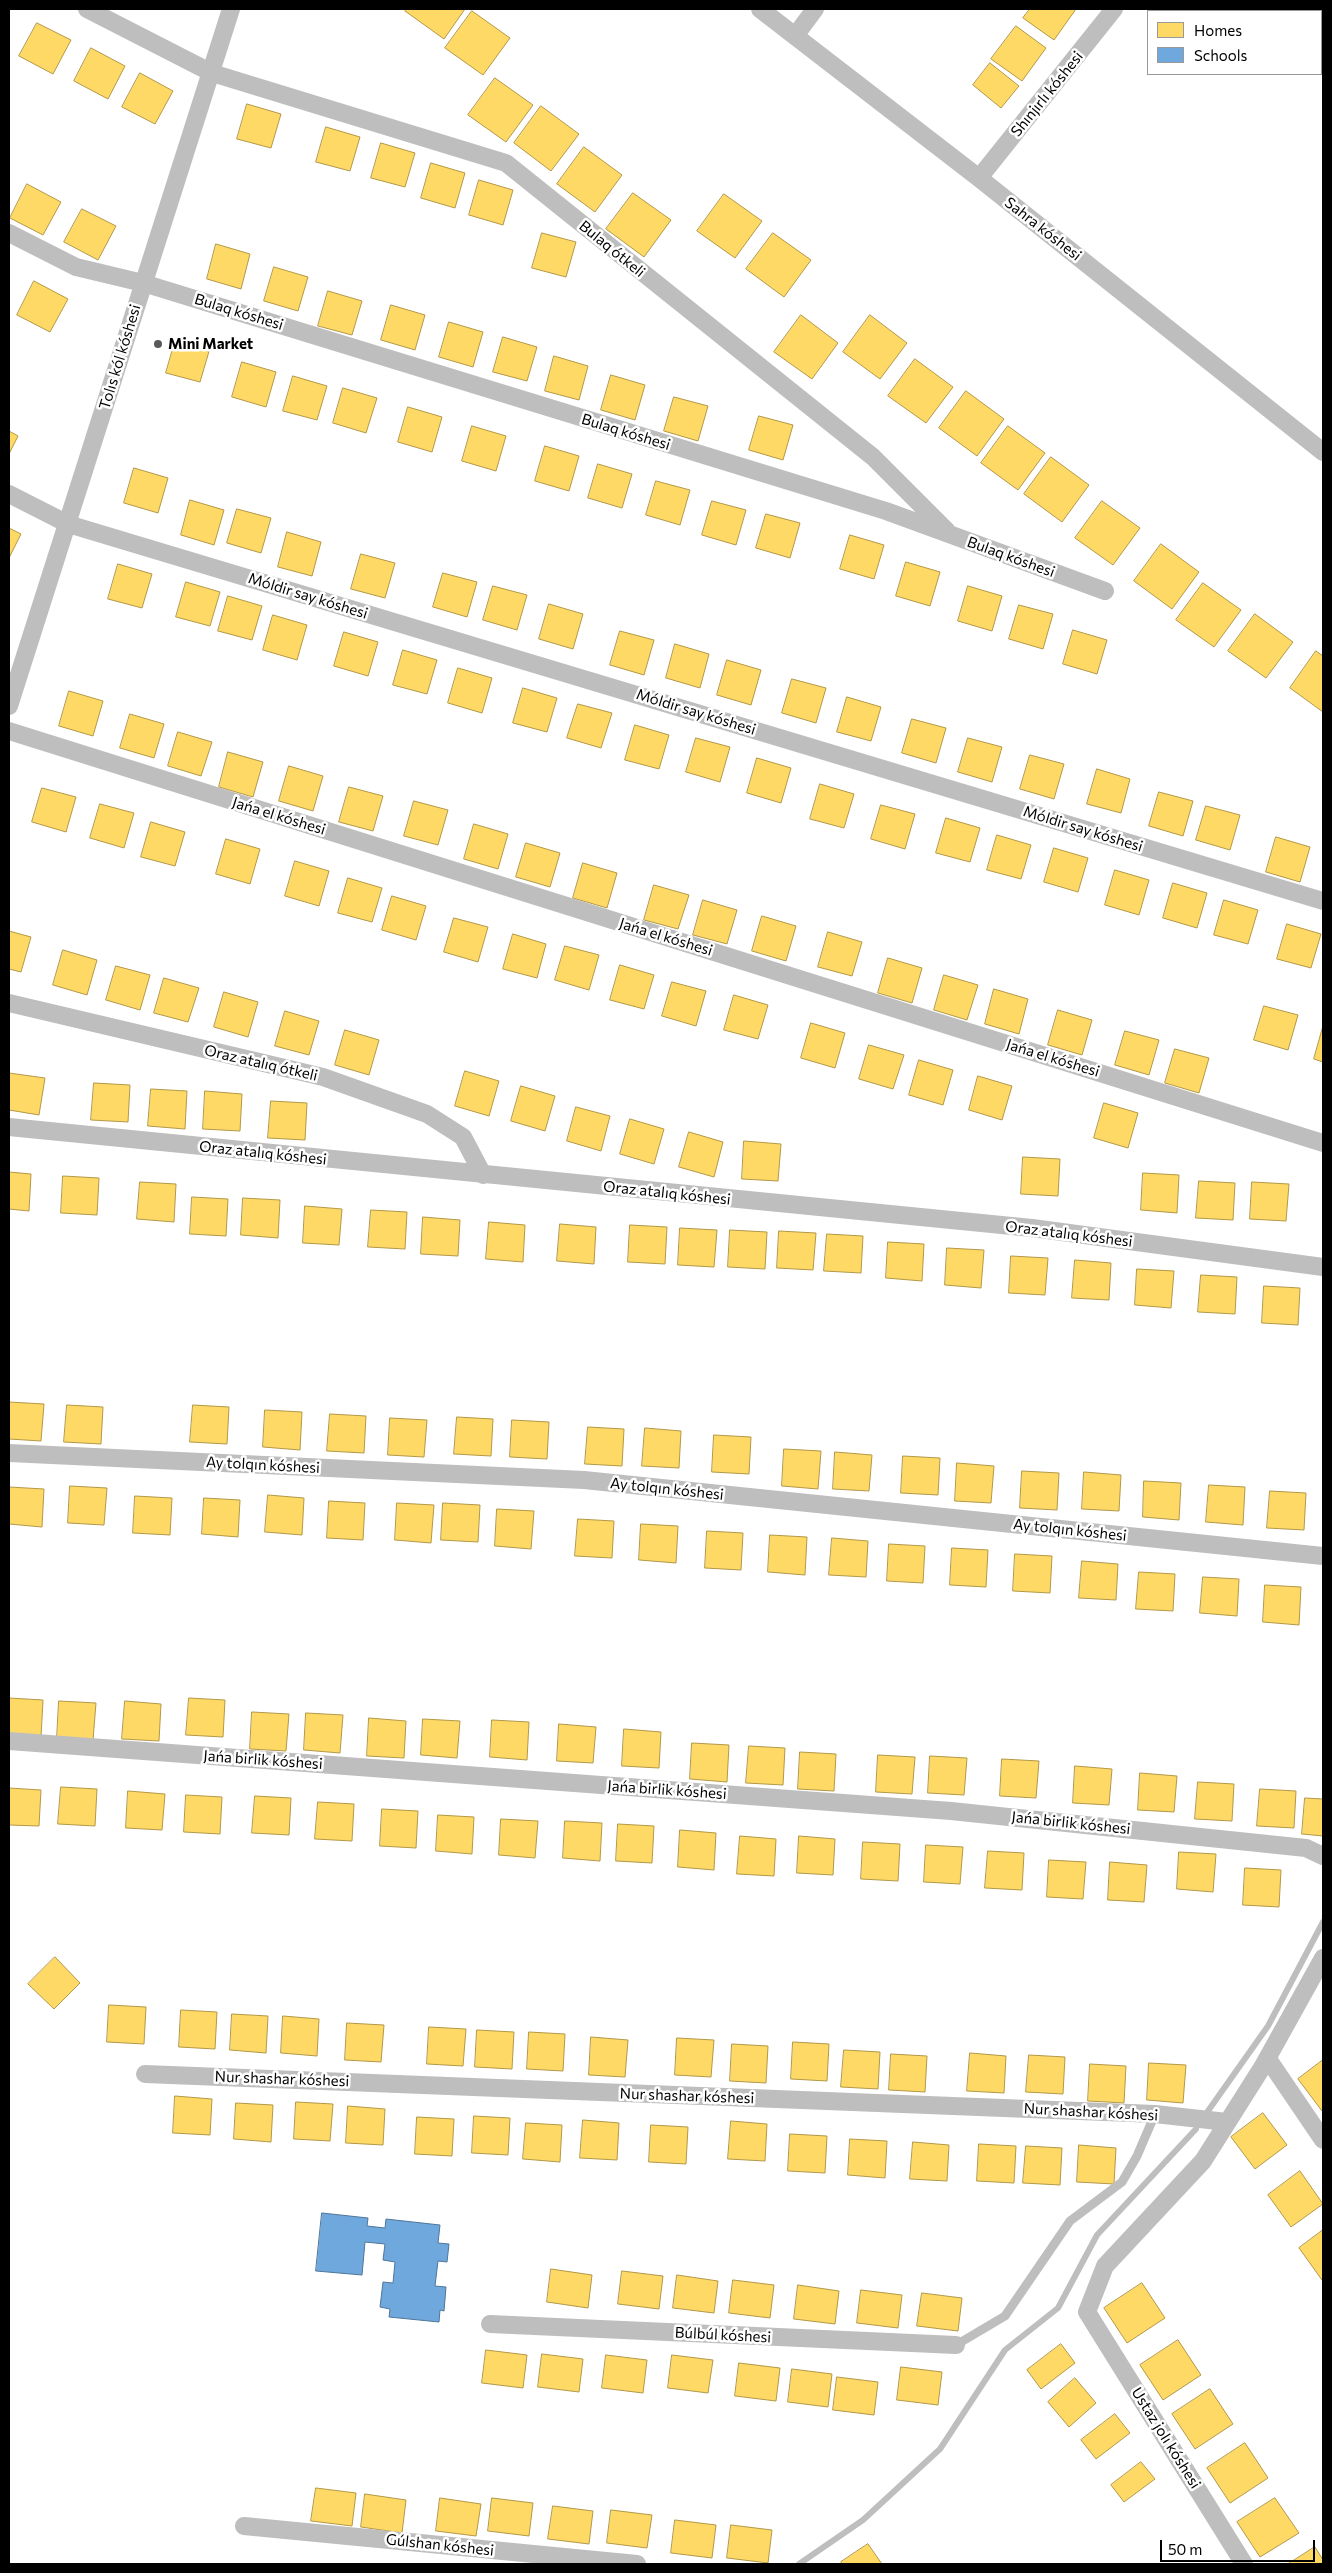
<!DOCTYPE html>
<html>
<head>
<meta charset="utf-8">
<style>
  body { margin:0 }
  #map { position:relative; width:1332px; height:2573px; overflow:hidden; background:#fff; font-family:Commissioner,sans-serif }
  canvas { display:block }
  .frame { position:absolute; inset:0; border:10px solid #000; pointer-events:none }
  .legend { position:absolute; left:1147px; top:10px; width:175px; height:65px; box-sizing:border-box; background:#fff; border:1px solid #999; margin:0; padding:6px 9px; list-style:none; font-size:15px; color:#000 }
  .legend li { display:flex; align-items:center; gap:10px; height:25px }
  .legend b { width:25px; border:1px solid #999 }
  .scale { position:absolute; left:1160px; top:2540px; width:155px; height:22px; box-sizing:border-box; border:2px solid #000; border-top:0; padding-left:6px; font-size:15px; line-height:18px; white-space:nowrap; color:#000; -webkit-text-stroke:4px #fff; paint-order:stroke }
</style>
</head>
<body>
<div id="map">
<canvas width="1332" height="2573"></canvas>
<div class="frame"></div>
<ul class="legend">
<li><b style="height:14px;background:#ffd966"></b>Homes</li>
<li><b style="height:14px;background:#6fa8dc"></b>Schools</li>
</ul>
<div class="scale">50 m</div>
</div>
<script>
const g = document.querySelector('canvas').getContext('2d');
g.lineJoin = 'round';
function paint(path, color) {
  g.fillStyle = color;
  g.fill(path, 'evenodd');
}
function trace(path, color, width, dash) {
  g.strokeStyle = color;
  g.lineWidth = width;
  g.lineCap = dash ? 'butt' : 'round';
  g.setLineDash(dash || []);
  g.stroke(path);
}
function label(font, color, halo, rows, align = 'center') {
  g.font = font + ' Commissioner,sans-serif';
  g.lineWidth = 5;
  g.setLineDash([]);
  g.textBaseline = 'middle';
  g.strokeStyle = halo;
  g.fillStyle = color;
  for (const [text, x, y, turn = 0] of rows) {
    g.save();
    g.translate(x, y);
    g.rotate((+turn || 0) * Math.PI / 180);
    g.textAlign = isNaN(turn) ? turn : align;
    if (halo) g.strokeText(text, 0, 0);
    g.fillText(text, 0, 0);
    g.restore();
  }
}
const homes = new Path2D(`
  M407 9H465L444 39 405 11Z
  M1030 9H1076L1054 40 1023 18Z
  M472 11 510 38 483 75 445 48Z
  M37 23 71 40 53 74 19 56Z
  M1016 26 1046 48 1022 81 991 59Z
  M91 48 125 66 108 99 74 81Z
  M990 63 1019 86 1001 108 973 85Z
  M140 73 173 91 155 124 122 107Z
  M495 78 533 105 506 142 468 115Z
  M247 104 281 114 271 148 237 139Z
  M541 106 579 134 551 171 514 143Z
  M326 127 360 137 350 171 316 162Z
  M381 143 415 153 405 187 371 178Z
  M584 147 622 175 595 212 557 184Z
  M431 163 465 173 455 208 421 198Z
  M479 180 513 190 503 225 469 215Z
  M27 184 61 202 43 235 10 218Z
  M633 193 671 220 644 257 606 229Z
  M724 194 762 221 735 258 697 231Z
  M82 209 116 226 98 260 64 242Z
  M542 233 576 242 566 277 532 268Z
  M773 233 811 260 784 297 746 269Z
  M216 244 250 254 241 289 207 279Z
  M274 267 308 277 298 311 264 301Z
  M34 281 68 299 50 332 17 315Z
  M328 291 362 301 352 335 318 326Z
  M391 305 425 315 415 350 381 340Z
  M801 315 838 343 812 379 774 352Z
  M870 315 907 343 880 379 843 352Z
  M449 322 483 332 473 367 439 357Z
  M503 337 537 347 527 381 493 372Z
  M176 338 210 348 200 382 166 373Z
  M554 356 588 366 579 400 545 391Z
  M915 359 953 387 926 423 888 396Z
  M242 362 276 372 266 407 232 397Z
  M611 375 645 385 635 420 601 410Z
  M293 376 327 386 317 420 283 411Z
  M343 388 377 398 366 433 333 423Z
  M966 391 1004 419 977 456 939 428Z
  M674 397 708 406 698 441 664 431Z
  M408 407 442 417 432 452 398 442Z
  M759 416 793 425 783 460 749 450Z
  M472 426 506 436 496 471 462 461Z
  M1008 426 1045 453 1018 490 981 463Z
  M9 431 18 436 9 454Z
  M545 446 579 456 569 491 535 481Z
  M1051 457 1089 485 1062 522 1024 494Z
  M598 464 632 474 622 508 588 498Z
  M134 468 168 478 158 513 124 503Z
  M656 481 690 490 680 525 646 515Z
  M190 500 224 510 214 545 181 535Z
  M712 501 746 510 736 545 702 535Z
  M1102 501 1140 528 1113 565 1075 538Z
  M237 509 271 518 261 553 227 543Z
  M766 514 800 523 790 558 756 548Z
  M9 528 21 534 9 558Z
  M287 532 321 542 312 576 278 567Z
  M850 535 884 545 874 579 840 569Z
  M1161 544 1199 572 1172 609 1134 581Z
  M361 554 395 563 385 598 351 589Z
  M906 562 940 572 930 606 896 596Z
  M118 564 152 574 142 608 108 599Z
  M443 573 477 582 467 617 433 607Z
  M186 582 220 592 210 626 176 617Z
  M1203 583 1241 610 1214 647 1176 620Z
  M493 586 527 595 517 630 483 620Z
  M968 586 1002 596 992 631 958 621Z
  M228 596 262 606 252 640 218 631Z
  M549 604 583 614 573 649 539 639Z
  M1019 605 1053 614 1043 649 1009 639Z
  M1255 614 1293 642 1266 678 1228 651Z
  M273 615 307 625 297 660 263 650Z
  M1073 630 1107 640 1097 674 1063 664Z
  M620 631 654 640 644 675 610 665Z
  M344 632 378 642 368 676 334 666Z
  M675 644 709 654 700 688 666 678Z
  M403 650 437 660 427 694 393 685Z
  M1316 651 1323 656V712L1290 688Z
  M727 660 761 670 751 705 717 695Z
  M458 668 492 678 482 713 448 703Z
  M792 679 826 688 816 723 782 713Z
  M523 688 557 698 547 732 513 723Z
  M69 691 103 701 93 736 59 726Z
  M847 697 881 707 871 741 837 732Z
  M578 704 612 713 601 748 567 738Z
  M130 714 164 724 154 758 120 748Z
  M912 719 946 728 936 763 902 753Z
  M635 725 669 735 659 769 625 760Z
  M178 732 212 742 201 776 168 766Z
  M696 738 730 747 720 782 686 772Z
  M968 738 1002 747 992 782 958 772Z
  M228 752 263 762 253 797 219 787Z
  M1030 755 1064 764 1054 799 1020 789Z
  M757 758 791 768 781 803 747 793Z
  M289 766 323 776 313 811 279 801Z
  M1097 769 1130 779 1121 813 1087 804Z
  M820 784 854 794 844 828 810 819Z
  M349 787 383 796 373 831 339 822Z
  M42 788 76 797 66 832 32 822Z
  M1159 792 1193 801 1183 836 1149 826Z
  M414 801 448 810 438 845 404 836Z
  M100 804 134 813 124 848 90 838Z
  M881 805 915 814 905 849 871 839Z
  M1206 806 1240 815 1230 850 1196 840Z
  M946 818 980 828 970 862 936 853Z
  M151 822 185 832 175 866 141 857Z
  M474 824 508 834 498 869 464 859Z
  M997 835 1031 845 1021 879 987 870Z
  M1276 837 1310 847 1300 882 1266 872Z
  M226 839 260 849 250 884 216 874Z
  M526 843 560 853 550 887 516 877Z
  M1054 848 1088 858 1078 892 1044 882Z
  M295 861 329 871 319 906 285 896Z
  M583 863 617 873 607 908 573 898Z
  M1115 870 1149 880 1139 915 1105 905Z
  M348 878 382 888 372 922 338 913Z
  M1173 883 1207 893 1197 928 1163 918Z
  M654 885 689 895 678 929 644 920Z
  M392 896 426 906 416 940 382 930Z
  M703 900 737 910 727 944 693 935Z
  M1224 900 1258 910 1248 944 1214 935Z
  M762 916 796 926 786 961 752 951Z
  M454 918 488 927 478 962 444 952Z
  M1287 924 1321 934 1311 968 1277 959Z
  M9 931 31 937 21 972 9 969Z
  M828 932 862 942 852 976 818 967Z
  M513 934 546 944 537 978 503 969Z
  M565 946 599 955 589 990 555 980Z
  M63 950 97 960 87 995 53 985Z
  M888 958 922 968 912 1003 878 993Z
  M620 965 654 975 644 1009 610 1000Z
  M116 966 150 975 140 1010 106 1000Z
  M944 975 978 985 967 1020 934 1010Z
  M164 978 199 988 188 1022 154 1013Z
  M672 982 706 991 696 1026 662 1016Z
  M994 989 1028 999 1019 1034 985 1024Z
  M224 992 258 1002 248 1037 214 1027Z
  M734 995 768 1005 758 1039 724 1030Z
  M1264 1006 1298 1015 1288 1050 1254 1040Z
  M1058 1010 1092 1020 1082 1055 1048 1045Z
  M285 1011 319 1021 309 1055 275 1046Z
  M811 1023 845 1033 835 1068 801 1058Z
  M1323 1026V1062L1314 1059Z
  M345 1030 379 1040 369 1075 335 1065Z
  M1125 1031 1159 1040 1149 1075 1115 1065Z
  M869 1045 904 1055 893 1089 859 1079Z
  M1175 1049 1209 1058 1199 1093 1165 1083Z
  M919 1060 953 1070 943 1105 909 1095Z
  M465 1071 499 1081 489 1116 455 1106Z
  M9 1073 45 1078 39 1115 9 1110Z
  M978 1076 1012 1086 1002 1120 969 1110Z
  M94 1083 130 1085 128 1122 91 1120Z
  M521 1086 555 1096 545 1131 511 1121Z
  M151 1089 187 1091 185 1129 148 1126Z
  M205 1091 242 1094 240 1131 203 1129Z
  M271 1101 307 1103 305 1140 268 1138Z
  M1104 1103 1138 1113 1128 1148 1094 1138Z
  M576 1107 610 1116 601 1151 567 1141Z
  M630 1119 664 1129 654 1164 620 1154Z
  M689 1132 723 1142 714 1177 679 1167Z
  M744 1141 781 1144 778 1181 742 1179Z
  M1023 1157 1060 1159 1058 1196 1021 1194Z
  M9 1172 31 1174 29 1211 9 1209Z
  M1143 1173 1179 1175 1177 1213 1141 1210Z
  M63 1176 99 1178 97 1215 61 1213Z
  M1199 1181 1235 1183 1233 1220 1196 1218Z
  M140 1182 176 1184 174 1222 137 1219Z
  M1252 1182 1289 1184 1286 1221 1250 1219Z
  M192 1197 228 1199 226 1236 190 1234Z
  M243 1198 280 1200 278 1238 241 1235Z
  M305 1206 342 1209 339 1245 303 1243Z
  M371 1210 407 1212 405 1249 368 1247Z
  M423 1217 460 1220 458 1256 421 1254Z
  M489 1222 525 1225 523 1262 486 1259Z
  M560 1224 596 1227 594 1264 557 1261Z
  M630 1225 667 1227 665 1264 628 1262Z
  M680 1228 717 1230 714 1267 678 1265Z
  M730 1230 767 1232 765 1269 728 1267Z
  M779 1231 816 1233 813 1270 777 1268Z
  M827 1234 863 1236 861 1273 824 1271Z
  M888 1242 924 1244 922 1281 886 1278Z
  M947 1248 984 1250 981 1288 945 1285Z
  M1011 1256 1048 1258 1045 1295 1009 1293Z
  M1075 1260 1111 1263 1109 1300 1072 1298Z
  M1137 1269 1174 1271 1171 1308 1135 1305Z
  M1201 1275 1237 1277 1235 1314 1198 1312Z
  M1264 1286 1300 1288 1298 1325 1262 1323Z
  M9 1402 44 1404 41 1441 9 1439Z
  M67 1405 103 1407 101 1444 64 1442Z
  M193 1405 229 1407 227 1444 190 1442Z
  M265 1410 302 1412 300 1450 263 1447Z
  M330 1414 366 1416 364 1453 327 1451Z
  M457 1417 493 1419 491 1456 454 1454Z
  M390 1418 427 1420 424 1457 388 1455Z
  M512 1420 549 1422 547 1459 510 1457Z
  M588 1427 624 1429 622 1466 585 1464Z
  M645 1428 681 1431 679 1468 642 1466Z
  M714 1435 751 1437 749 1474 712 1472Z
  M784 1449 821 1451 818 1489 782 1486Z
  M835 1452 872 1455 869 1491 833 1489Z
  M903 1456 940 1458 938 1495 901 1493Z
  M957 1463 994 1466 991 1503 955 1501Z
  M1022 1471 1059 1473 1057 1510 1020 1508Z
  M1084 1472 1121 1475 1119 1511 1082 1509Z
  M1144 1481 1181 1483 1179 1520 1143 1517Z
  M1209 1485 1245 1487 1243 1525 1206 1522Z
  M70 1486 107 1488 104 1525 68 1523Z
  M9 1487 44 1489 42 1527 9 1524Z
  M1270 1491 1306 1493 1304 1530 1267 1528Z
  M268 1495 304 1498 302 1535 265 1532Z
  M135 1496 172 1498 170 1535 133 1533Z
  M204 1498 240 1500 238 1537 202 1534Z
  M329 1501 365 1503 363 1540 327 1538Z
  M397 1503 434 1505 431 1543 395 1540Z
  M443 1503 480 1505 478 1542 441 1540Z
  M497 1509 534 1511 531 1549 495 1546Z
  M578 1519 614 1521 612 1558 575 1556Z
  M641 1524 678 1526 676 1563 639 1560Z
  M707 1531 743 1533 741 1570 705 1568Z
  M770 1535 807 1537 805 1575 768 1572Z
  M832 1538 868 1541 866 1577 829 1575Z
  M889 1544 925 1546 923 1583 887 1581Z
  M952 1548 988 1550 986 1587 950 1585Z
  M1015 1554 1052 1556 1050 1593 1013 1591Z
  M1082 1561 1118 1564 1116 1600 1079 1598Z
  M1139 1572 1175 1574 1173 1611 1136 1609Z
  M1203 1577 1239 1579 1237 1616 1200 1613Z
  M1265 1585 1301 1587 1299 1625 1263 1622Z
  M9 1698 43 1700 41 1737 9 1735Z
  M189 1698 225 1700 223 1737 186 1735Z
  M59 1701 96 1703 93 1740 57 1738Z
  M125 1701 161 1704 159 1741 122 1739Z
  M252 1712 289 1714 286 1751 250 1749Z
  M306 1713 343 1715 340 1753 304 1750Z
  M369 1718 406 1721 404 1758 367 1756Z
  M423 1719 460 1721 457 1758 421 1755Z
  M492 1720 529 1722 527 1760 490 1757Z
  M559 1724 596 1727 593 1763 557 1761Z
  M624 1729 661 1732 659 1768 622 1766Z
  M692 1743 729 1745 727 1782 690 1779Z
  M749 1746 785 1748 783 1785 746 1783Z
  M800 1752 836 1754 834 1791 798 1789Z
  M878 1755 915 1757 912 1794 876 1792Z
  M930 1756 967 1758 964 1795 928 1793Z
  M1002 1759 1039 1761 1036 1798 1000 1796Z
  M1075 1766 1112 1769 1109 1805 1073 1803Z
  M1140 1773 1177 1776 1174 1812 1138 1810Z
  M1198 1782 1234 1784 1232 1821 1195 1819Z
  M61 1787 97 1789 95 1826 58 1824Z
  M9 1788 41 1790 39 1826 9 1825Z
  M1260 1789 1296 1791 1294 1828 1257 1826Z
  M128 1791 165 1794 162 1830 126 1828Z
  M186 1795 222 1797 220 1834 184 1832Z
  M255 1796 291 1798 289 1835 252 1833Z
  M1305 1798 1323 1799V1836L1302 1834Z
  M318 1802 354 1804 352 1841 315 1839Z
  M382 1809 418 1811 416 1848 380 1846Z
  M438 1815 474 1817 472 1854 436 1851Z
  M501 1819 538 1821 535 1858 499 1855Z
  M565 1821 602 1823 600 1861 563 1858Z
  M618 1824 654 1826 652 1863 616 1861Z
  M680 1830 716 1833 714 1870 678 1867Z
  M740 1836 776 1839 774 1876 737 1874Z
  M799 1836 835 1839 833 1875 797 1873Z
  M863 1842 900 1844 898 1881 861 1879Z
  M926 1845 963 1847 960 1884 924 1882Z
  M988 1851 1024 1853 1022 1890 985 1888Z
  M1179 1852 1216 1854 1213 1892 1177 1889Z
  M1049 1860 1086 1862 1083 1899 1047 1897Z
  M1110 1862 1147 1865 1144 1902 1108 1900Z
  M1245 1868 1281 1870 1279 1907 1243 1905Z
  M55 1957 80 1983 54 2009 28 1984Z
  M109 2005 146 2007 144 2044 107 2042Z
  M181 2010 217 2012 215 2049 179 2047Z
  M232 2014 268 2016 266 2053 230 2050Z
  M283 2016 319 2019 317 2056 281 2053Z
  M347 2023 384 2025 381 2062 345 2060Z
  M429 2027 466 2029 463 2066 427 2064Z
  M477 2030 514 2032 512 2069 475 2067Z
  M529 2032 565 2034 563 2071 527 2069Z
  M591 2037 628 2040 625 2077 589 2075Z
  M677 2038 714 2040 711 2077 675 2075Z
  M793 2042 829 2044 827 2081 791 2079Z
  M732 2044 768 2046 766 2083 730 2081Z
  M844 2050 880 2052 878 2089 841 2087Z
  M970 2053 1006 2056 1004 2093 967 2091Z
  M891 2054 927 2056 925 2092 889 2090Z
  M1029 2055 1065 2057 1063 2094 1026 2092Z
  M1323 2060V2109L1322 2111 1298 2079Z
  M1149 2063 1186 2065 1183 2103 1147 2100Z
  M1090 2064 1126 2066 1124 2103 1088 2101Z
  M175 2096 212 2099 210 2135 173 2133Z
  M296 2102 333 2104 330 2141 294 2139Z
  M236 2103 273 2105 271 2142 234 2139Z
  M348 2106 385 2109 383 2145 346 2143Z
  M1263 2113 1287 2145 1255 2169 1231 2137Z
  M474 2116 510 2118 508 2155 472 2153Z
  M417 2117 454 2119 452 2156 415 2154Z
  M583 2120 619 2123 617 2160 580 2158Z
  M731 2121 767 2124 765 2161 728 2159Z
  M526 2123 562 2125 560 2162 523 2159Z
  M651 2125 688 2127 686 2164 649 2162Z
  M790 2134 827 2136 825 2173 788 2171Z
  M850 2139 887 2141 885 2178 848 2175Z
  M913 2142 949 2145 947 2181 910 2179Z
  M979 2144 1016 2146 1014 2183 977 2181Z
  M1079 2145 1116 2148 1114 2184 1077 2182Z
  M1026 2146 1062 2148 1060 2185 1023 2183Z
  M1300 2171 1323 2204 1291 2227 1268 2195Z
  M1323 2230V2279L1322 2280 1299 2248Z
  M551 2269 592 2275 588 2308 547 2302Z
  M622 2271 663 2276 659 2309 618 2304Z
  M677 2275 718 2281 714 2313 673 2308Z
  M733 2280 774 2285 770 2318 729 2313Z
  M1142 2283 1165 2318 1127 2343 1104 2308Z
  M798 2285 839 2291 835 2324 794 2319Z
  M861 2290 902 2295 898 2328 857 2323Z
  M922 2293 962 2298 958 2331 917 2326Z
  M1178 2340 1201 2375 1163 2400 1140 2365Z
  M1061 2344 1075 2363 1041 2389 1027 2370Z
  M486 2350 527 2355 523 2388 482 2383Z
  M542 2354 583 2359 579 2392 538 2387Z
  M606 2355 647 2360 643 2393 602 2388Z
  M672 2355 713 2360 708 2393 668 2388Z
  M739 2363 780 2368 776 2401 735 2396Z
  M901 2367 942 2372 938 2405 897 2400Z
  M792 2369 832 2374 828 2407 788 2402Z
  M837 2377 878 2382 874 2415 833 2410Z
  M1075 2378 1096 2403 1069 2427 1048 2402Z
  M1210 2389 1233 2424 1195 2449 1172 2414Z
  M1115 2414 1130 2433 1096 2459 1081 2440Z
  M1245 2443 1268 2478 1230 2503 1207 2468Z
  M1141 2462 1155 2479 1124 2502 1111 2485Z
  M316 2488 356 2493 352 2526 311 2521Z
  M365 2494 406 2500 402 2533 361 2527Z
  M440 2498 481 2504 476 2536 436 2531Z
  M492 2498 533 2503 529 2536 488 2531Z
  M1275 2498 1299 2533 1260 2557 1237 2522Z
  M553 2506 593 2511 589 2544 548 2539Z
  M611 2510 652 2515 647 2548 607 2543Z
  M675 2520 716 2525 712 2558 671 2553Z
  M731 2525 772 2530 768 2563 727 2558Z
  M868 2544 882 2564H842L841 2562Z
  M1315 2547 1323 2560V2564H1288Z`);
paint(homes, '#ffd966');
trace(homes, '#b29847', 1);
const schools = new Path2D(`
  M322 2213 368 2218 367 2226 385 2228 386 2219 440 2225 438 2243 449 2244 447 2262 438 2261 435 2286 446 2287 444 2311 440 2310 439 2322 389 2317 390 2309 380 2307 383 2282 393 2283 395 2262 383 2260 385 2244 365 2242 362 2275 316 2271Z`);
paint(schools, '#6fa8dc');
trace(schools, '#4e769a', 1);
trace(new Path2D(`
  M1208 2111 1268 2026 1323 1922
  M799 2564 863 2520 940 2449 1005 2350 1058 2308 1097 2235 1196 2129`), '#bebebe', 6);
trace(new Path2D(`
  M956 2345 1005 2316 1070 2221 1122 2182 1137 2156 1155 2114`), '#bebebe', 9);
trace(new Path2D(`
  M87 9 212 73 506 163 873 457 947 531
  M760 9 979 178 1323 452
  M795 36 815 9
  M979 178 1114 9
  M9 233 76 267 143 283 886 511 1105 591
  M9 494 68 524 1323 901
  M9 706 231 9
  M9 731 1323 1143
  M9 1003 323 1077 427 1114 463 1137 483 1175
  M9 1127 1032 1228 1323 1267
  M9 1453 584 1480 1323 1556
  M9 1741 951 1811 1306 1848 1323 1856
  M1268 2059 1323 2140
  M145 2074 1155 2114 1227 2122
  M490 2324 956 2345
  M244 2526 637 2564
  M1244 2564 1087 2312 1105 2266 1203 2161 1263 2066 1323 1958`), '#bebebe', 18);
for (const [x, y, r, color] of [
  [158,344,5,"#595959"]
]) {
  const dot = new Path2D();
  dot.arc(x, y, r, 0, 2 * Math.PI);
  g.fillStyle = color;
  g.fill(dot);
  trace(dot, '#fff', 2);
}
label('15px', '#000', '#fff', [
  ["Shınjırlı kóshesi",1047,94,-51],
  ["Sahra kóshesi",1043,229,38],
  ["Bulaq ótkeli",612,249,39],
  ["Bulaq kóshesi",239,312,17],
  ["Tolıs kól kóshesi",120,357,-73],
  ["Bulaq kóshesi",626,432,17],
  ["Bulaq kóshesi",1011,557,20],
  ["Móldir say kóshesi",308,596,17],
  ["Móldir say kóshesi",696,712,17],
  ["Jańa el kóshesi",279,816,17],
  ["Móldir say kóshesi",1083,829,17],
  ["Jańa el kóshesi",666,937,17],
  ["Jańa el kóshesi",1053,1058,17],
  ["Oraz atalıq ótkeli",261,1063,13],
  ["Oraz atalıq kóshesi",263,1153,6],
  ["Oraz atalıq kóshesi",667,1193,6],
  ["Oraz atalıq kóshesi",1069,1234,7],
  ["Ay tolqın kóshesi",263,1465,3],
  ["Ay tolqın kóshesi",667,1489,6],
  ["Ay tolqın kóshesi",1070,1530,6],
  ["Jańa birlik kóshesi",263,1760,4],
  ["Jańa birlik kóshesi",667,1790,4],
  ["Jańa birlik kóshesi",1071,1823,6],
  ["Nur shashar kóshesi",282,2079,2],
  ["Nur shashar kóshesi",687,2096,2],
  ["Nur shashar kóshesi",1091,2112,3],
  ["Búlbúl kóshesi",723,2335,3],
  ["Ustaz jolı kóshesi",1166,2438,58],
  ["Gúlshan kóshesi",440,2545,6]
]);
label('bold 15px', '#000', '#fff', [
  ["Mini Market",168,344]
], 'left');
</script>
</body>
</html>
